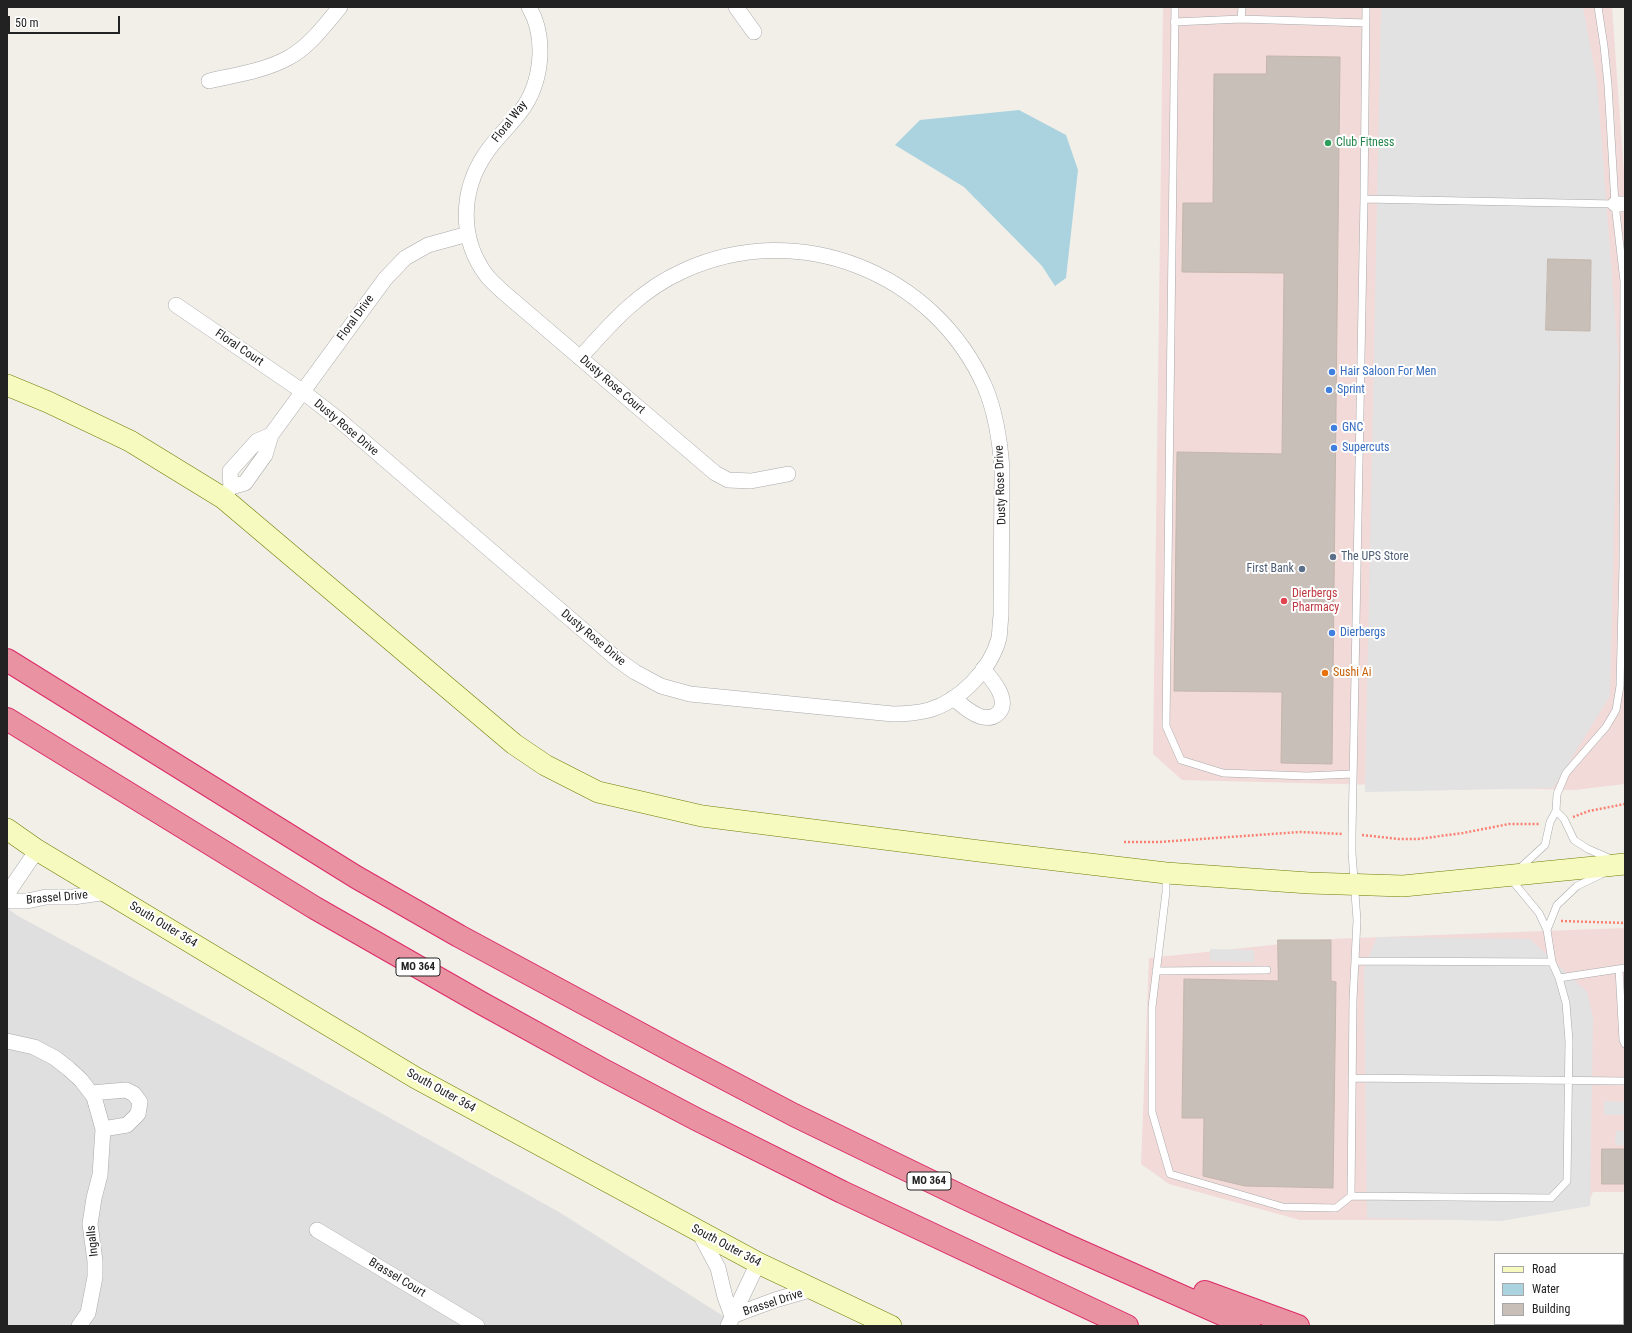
<!DOCTYPE html>
<html>
<head>
<meta charset="utf-8">
<style>
  body { margin:0 }
  #map { position:relative; width:1632px; height:1333px; overflow:hidden; background:#f2efe9; font-family:"Roboto Condensed",sans-serif }
  canvas { display:block }
  .frame { position:absolute; inset:0; border:8px solid #222; pointer-events:none }
  .legend { position:absolute; left:1494px; top:1253px; width:130px; height:72px; box-sizing:border-box; background:#fff; border:1px solid #a7a7a7; margin:0; padding:5px 7px; list-style:none; font-size:12px; color:#222 }
  .legend li { display:flex; align-items:center; gap:8px; height:20px }
  .legend b { width:20px; border:1px solid #a7a7a7 }
  .scale { position:absolute; left:8px; top:16px; width:112px; height:18px; box-sizing:border-box; border:2px solid #222; border-top:0; padding-left:5px; font-size:12px; line-height:14px; white-space:nowrap; color:#222; -webkit-text-stroke:3px #fff; paint-order:stroke }
</style>
</head>
<body>
<div id="map">
<canvas width="1632" height="1333"></canvas>
<div class="frame"></div>
<ul class="legend">
<li><b style="height:5px;background:#f7fabf"></b>Road</li>
<li><b style="height:11px;background:#aad3df"></b>Water</li>
<li><b style="height:11px;background:#c7bfb8"></b>Building</li>
</ul>
<div class="scale">50 m</div>
</div>
<script>
const g = document.querySelector('canvas').getContext('2d');
g.lineJoin = 'round';
function paint(path, color) {
  g.fillStyle = color;
  g.fill(path, 'evenodd');
}
function trace(path, color, width, dash) {
  g.strokeStyle = color;
  g.lineWidth = width;
  g.lineCap = dash ? 'butt' : 'round';
  g.setLineDash(dash || []);
  g.stroke(path);
}
function label(font, color, halo, rows, align = 'center') {
  g.font = font + ' "Roboto Condensed",sans-serif';
  g.lineWidth = 4;
  g.setLineDash([]);
  g.textBaseline = 'middle';
  g.strokeStyle = halo;
  g.fillStyle = color;
  for (const [text, x, y, turn = 0] of rows) {
    g.save();
    g.translate(x, y);
    g.rotate((+turn || 0) * Math.PI / 180);
    g.textAlign = isNaN(turn) ? turn : align;
    if (halo) g.strokeText(text, 0, 0);
    g.fillText(text, 0, 0);
    g.restore();
  }
}
paint(new Path2D(`
  M7 908 18 916 289 1062 559 1212 739 1326H7Z`), '#e0dfdf');
paint(new Path2D(`
  M1163 7H1612L1625 187V784L1575 790 1182 780 1153 754Z
  M1625 928V1192H1593L1588 1204 1501 1220H1300L1169 1184 1141 1164 1149 958 1328 939Z`), '#f2dad9');
paint(new Path2D(`
  M1381 7H1583L1597 82 1618 355 1610 696 1553 788 1365 792Z
  M1377 937 1530 939 1587 992 1593 1017 1590 1206 1501 1221 1367 1218 1364 969Z
  M1210 949 1254 950V962L1210 961Z
  M1604 1101 1625 1102V1115H1604Z
  M1616 1131H1625V1145H1615Z`), '#e2e2e2');
paint(new Path2D(`
  M1019 110 1066 135 1078 170 1066 278 1055 286 1042 266 964 187 895 145 920 120Z`), '#aad3df');
const building = new Path2D(`
  M1267 56 1340 57 1332 764 1281 763 1282 692 1174 691 1177 452 1282 454 1284 273 1182 272 1183 203H1213L1214 74H1266Z
  M1548 259 1591 260 1590 331 1546 330Z
  M1278 940H1331V981L1336 982 1333 1188 1245 1186 1203 1176 1204 1118H1182L1184 979 1278 981Z
  M1602 1149H1625V1184H1602Z`);
paint(building, '#c7bfb8');
trace(building, '#c4b6ab', 1);
const lane = new Path2D(`
  M1175 7 1166 726 1181 760 1223 773 1307 776 1352 774
  M1241 19 1242 7
  M1174 22 1241 19 1366 23
  M1364 199 1615 204
  M1556 811 1564 819 1574 840 1588 849 1611 859
  M1520 868 1545 845 1550 822 1556 811 1557 794 1566 773 1606 727 1616 710 1620 686 1623 565 1624 281 1615 204 1608 85 1604 46 1598 7
  M1166 875V892L1152 1007V1112L1170 1174 1283 1207 1336 1208 1351 1196 1551 1198 1567 1181 1569 1041 1566 1003 1559 978 1552 962 1547 930 1539 913 1510 878
  M1547 930 1557 905 1577 886 1604 873
  M1355 961 1552 962
  M1619 969 1623 1040 1625 1044
  M1156 971 1267 970
  M1559 978 1625 968
  M1352 1078 1625 1081
  M1351 1196 1353 1000 1357 920 1352 853V834L1364 199 1366 7`);
const street = new Path2D(`
  M529 7C547 38 542 83 521 111 510 126 496 138 486 153 460 191 459 239 487 276 491 281 497 286 502 291L715 473 728 480 751 481 788 474
  M736 7 754 32
  M209 81C235 75 264 71 288 58 309 47 325 25 340 7
  M1615 204H1625
  M176 305 302 391 338 419 618 660 635 672 661 686 690 694 893 714C905 714 917 713 929 710 960 701 991 669 999 638 1000 631 1000 623 1001 616L1002 469C1000 441 996 413 985 387 934 272 798 218 683 271 640 290 611 323 580 358
  M231 487 230 471 257 441 271 435
  M223 498 231 487 245 483 265 455 271 435 385 279 405 258 428 245 468 234
  M953 698C962 705 971 714 982 717 987 718 992 718 996 715 1013 703 992 679 983 669
  M7 894 37 850
  M7 901H27L46 897H73L108 892
  M7 1041 34 1047 55 1058 69 1069 81 1080 94 1097 103 1129 100 1175 94 1198 90 1224 95 1261V1277L88 1313 79 1326
  M91 1093 126 1090 134 1094 140 1102 138 1114 127 1125 103 1129
  M317 1230 477 1326
  M699 1232 718 1268 725 1297 732 1316 775 1300 813 1289
  M728 1326 758 1263`);
const secondary = new Path2D(`
  M7 385 48 402 130 441 223 498 514 744 545 765 598 792 702 816 979 851 1166 873 1309 883 1403 886 1625 864
  M7 829 37 850 416 1078 758 1263 891 1326`);
const highway = new Path2D(`
  M7 660 356 877 459 936 674 1052 794 1115 965 1198 1066 1245 1249 1326
  M7 719 315 908 483 1004 603 1070 696 1119 842 1192 1127 1326
  M1205 1292 1298 1326`);
trace(lane, '#a9a9a9', 8);
trace(street, '#a9a9a9', 16);
trace(secondary, '#707d05', 22);
trace(highway, '#dc2a67', 24);
trace(new Path2D(`
  M1573 817 1589 811 1625 804
  M1362 835 1399 839H1418L1463 833 1509 824H1539
  M1124 842H1159L1300 832 1343 834
  M1561 921 1625 923`), '#fa8072', 2.5, [2, 2]);
trace(lane, '#fff', 7);
trace(street, '#fff', 15);
trace(secondary, '#f7fabf', 21);
trace(highway, '#e892a2', 22);
for (const [x, y, r, color] of [
  [1328,143,4,"#2e9e5b"],
  [1332,372,4,"#3f7fe0"],
  [1329,390,4,"#3f7fe0"],
  [1334,428,4,"#3f7fe0"],
  [1334,448,4,"#3f7fe0"],
  [1333,557,4,"#5c6f8a"],
  [1302,569,4,"#5c6f8a"],
  [1284,601,4,"#e0444e"],
  [1332,633,4,"#3f7fe0"],
  [1325,673,4,"#e8710a"]
]) {
  const dot = new Path2D();
  dot.arc(x, y, r, 0, 2 * Math.PI);
  g.fillStyle = color;
  g.fill(dot);
  trace(dot, '#fff', 1.5);
}
for (const [x, y, w] of [
  [418,967,44],
  [929,1181,44]
]) {
  const box = new Path2D();
  box.roundRect(x - w / 2, y - 9, w, 18, 3);
  g.fillStyle = '#fff';
  g.fill(box);
  trace(box, '#222', 1);
}
label('bold 11px', '#222', null, [
  ["MO 364",418,967],
  ["MO 364",929,1181]
]);
label('12px', '#222', '#fff', [
  ["Floral Way",510,122,-52],
  ["Floral Drive",356,318,-54],
  ["Floral Court",239,348,34],
  ["Dusty Rose Court",612,385,41],
  ["Dusty Rose Drive",346,428,40],
  ["Dusty Rose Drive",1001,485,-92],
  ["Dusty Rose Drive",593,638,40],
  ["Brassel Drive",57,898,-5],
  ["South Outer 364",163,925,31],
  ["South Outer 364",441,1091,29],
  ["Ingalls",93,1241,-96],
  ["South Outer 364",726,1246,28],
  ["Brassel Court",397,1278,31],
  ["Brassel Drive",773,1303,-18]
]);
label('12px', '#27864d', '#fff', [
  ["Club Fitness",1336,143]
], 'left');
label('12px', '#366cbe', '#fff', [
  ["Hair Saloon For Men",1340,372],
  ["Sprint",1337,390],
  ["GNC",1342,428],
  ["Supercuts",1342,448],
  ["Dierbergs",1340,633]
], 'left');
label('12px', '#4e5e75', '#fff', [
  ["The UPS Store",1341,557],
  ["First Bank",1294,569,"right"]
], 'left');
label('12px', '#be3a42', '#fff', [
  ["Dierbergs",1292,594],
  ["Pharmacy",1292,608]
], 'left');
label('12px', '#c56008', '#fff', [
  ["Sushi Ai",1333,673]
], 'left');
</script>
</body>
</html>
